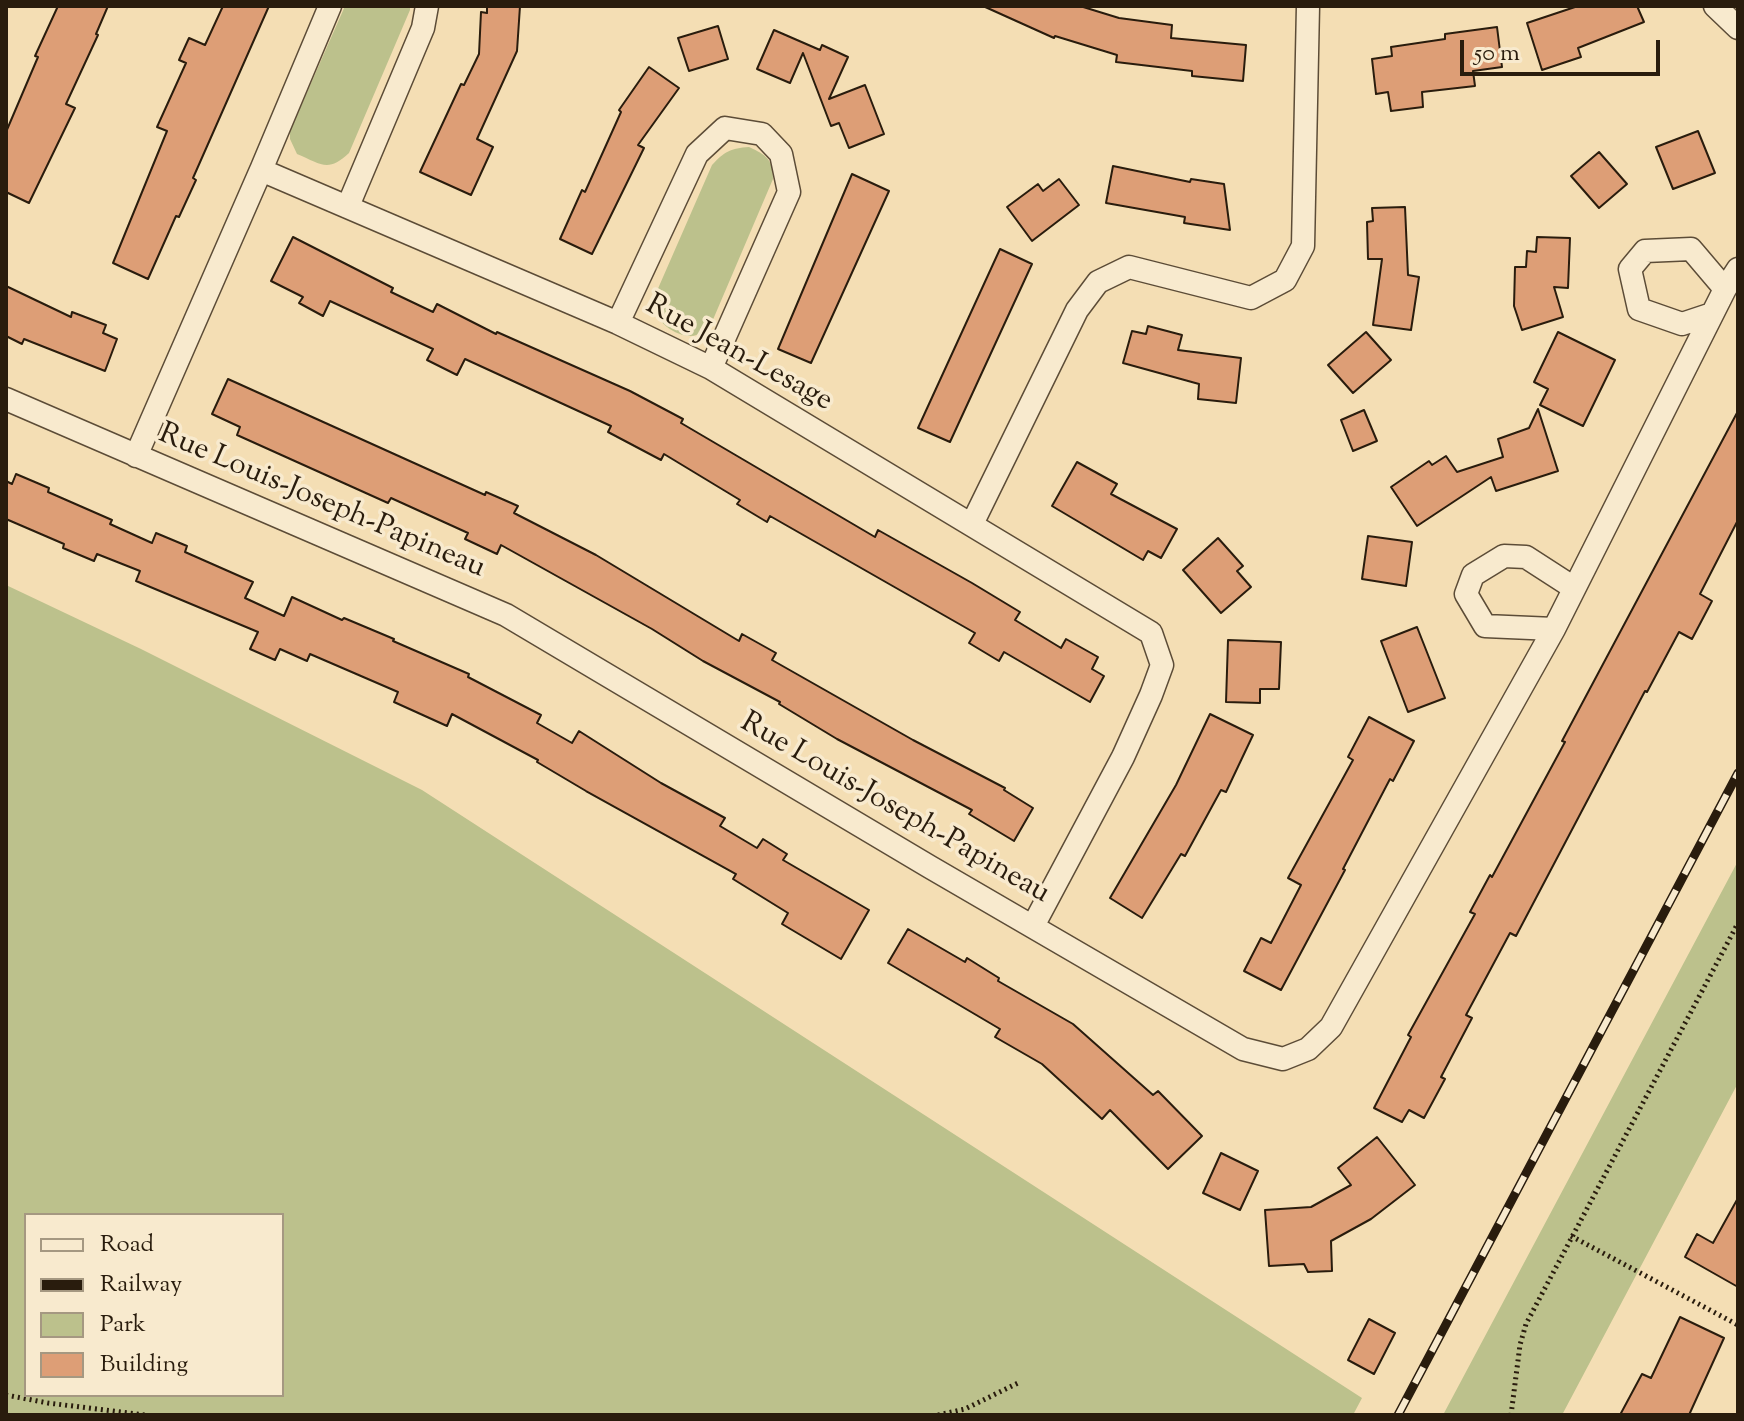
<!DOCTYPE html>
<html>
<head>
<meta charset="utf-8">
<style>
  body { margin:0 }
  #map { position:relative; width:1744px; height:1421px; overflow:hidden; background:#f4deb4; font-family:"Sorts Mill Goudy",serif }
  canvas { display:block }
  .frame { position:absolute; inset:0; border:8px solid #291c0d; pointer-events:none }
  .legend { position:absolute; left:24px; top:1213px; width:260px; height:184px; box-sizing:border-box; background:#f8eace; border:2px solid #a59881; margin:0; padding:10px 14px; list-style:none; font-size:24px; color:#291c0d }
  .legend li { display:flex; align-items:center; gap:16px; height:40px }
  .legend b { width:40px; border:2px solid #a59881 }
  .scale { position:absolute; left:1460px; top:40px; width:200px; height:36px; box-sizing:border-box; border:4px solid #291c0d; border-top:0; padding-left:10px; font-size:24px; line-height:28px; white-space:nowrap; color:#291c0d; -webkit-text-stroke:6px #f8eace; paint-order:stroke }
</style>
</head>
<body>
<div id="map">
<canvas width="1744" height="1421"></canvas>
<div class="frame"></div>
<ul class="legend">
<li><b style="height:10px;background:#f8eace"></b>Road</li>
<li><b style="height:10px;background:#291c0d"></b>Railway</li>
<li><b style="height:22px;background:#bcc18c"></b>Park</li>
<li><b style="height:22px;background:#dd9e76"></b>Building</li>
</ul>
<div class="scale">50 m</div>
</div>
<script>
const g = document.querySelector('canvas').getContext('2d');
g.lineJoin = 'round';
function paint(path, color) {
  g.fillStyle = color;
  g.fill(path, 'evenodd');
}
function trace(path, color, width, dash) {
  g.strokeStyle = color;
  g.lineWidth = width;
  g.lineCap = dash ? 'butt' : 'round';
  g.setLineDash(dash || []);
  g.stroke(path);
}
function label(font, color, halo, rows, align = 'center') {
  g.font = font + ' "Sorts Mill Goudy",serif';
  g.lineWidth = 7;
  g.setLineDash([]);
  g.textBaseline = 'middle';
  g.strokeStyle = halo;
  g.fillStyle = color;
  for (const [text, x, y, turn = 0] of rows) {
    g.save();
    g.translate(x, y);
    g.rotate((+turn || 0) * Math.PI / 180);
    g.textAlign = isNaN(turn) ? turn : align;
    if (halo) g.strokeText(text, 0, 0);
    g.fillText(text, 0, 0);
    g.restore();
  }
}
paint(new Path2D(`
  M345 6H410V10L349 153C328 173 321 164 297 154L290 139V131Z
  M749 147C766 155 773 159 773 179L712 322C706 328 699 337 689 336 670 334 654 319 653 300L712 165C724 152 731 148 749 147Z
  M6 585 141 649 422 790 1362 1398 1353 1415H6ZM26 1215H282V1395H26Z
  M1738 861V1083L1562 1415H1443Z`), '#bcc18c');
const building = new Path2D(`
  M58 6H108L96 34 98 35 66 104 75 108 29 203 6 192V132L38 57 35 56Z
  M223 6H269L193 178 196 180 179 217 176 216 148 279 113 263 167 131 157 127 186 63 179 60 189 38 205 45Z
  M487 6H520L517 51 477 139 493 147 471 195 420 172 461 84 464 85 479 54 481 12 487 13Z
  M983 6H1080L1119 18 1172 25 1171 38 1246 45 1243 81 1192 76V71L1116 62 1117 55 1055 36 1054 38Z
  M1578 6H1637L1644 22 1578 48 1581 57 1542 70 1527 23Z
  M718 26 728 59 689 71 678 38Z
  M1497 27 1502 67 1473 71 1475 86 1422 92 1423 107 1391 111 1388 92 1376 94 1372 59 1392 56 1391 47 1445 39V34Z
  M774 30 820 50 822 45 848 57 829 99 865 85 884 134 849 148 839 123 831 126 803 53 790 83 757 69Z
  M649 67 679 88 638 145 644 148 592 254 560 239 582 190 585 192 621 112 619 110Z
  M1698 131 1715 173 1673 189 1656 147Z
  M1599 152 1627 184 1599 208 1571 176Z
  M1113 166 1190 182 1191 179 1224 184 1230 230 1184 223 1185 217 1106 203Z
  M852 174 889 191 811 363 778 349Z
  M1059 179 1079 205 1032 241 1007 207 1038 184 1043 191Z
  M1405 207 1408 275 1419 277 1411 330 1373 325 1382 259H1368L1367 222 1373 221 1372 208Z
  M293 237 393 288 391 292 433 312 437 304 496 334 497 332 630 391 683 419 681 423 875 537 878 530 972 583 1020 612 1015 620 1061 648 1066 639 1098 657 1092 669 1104 676 1090 702 1004 652 999 661 969 643 975 633 770 516 767 522 737 504 740 500 664 454 661 460 608 432 611 426 465 359 457 375 427 360 433 349 330 301 323 316 299 303 303 297 271 281Z
  M1537 237 1570 238 1568 288 1554 287 1563 317 1522 330 1514 306 1515 267H1526L1527 251 1536 252Z
  M1000 249 1032 264 950 442 918 428Z
  M6 286 71 317 72 312 106 325 103 333 117 339 105 371 24 339 22 344 6 336Z
  M1148 326 1182 335 1178 350 1241 358 1236 403 1198 399 1199 384 1123 363 1132 331 1146 334Z
  M1366 332 1391 360 1353 393 1328 365Z
  M1558 332 1615 360 1583 426 1540 405 1548 389 1534 382Z
  M228 379 485 495 486 492 518 506 514 513 596 555 739 641 742 634 776 653 772 660 913 740 1005 788 1004 790 1033 808 1014 841 969 814 972 810 837 739 779 704 780 702 703 661 652 629 501 545 497 554 465 539 468 533 391 498 388 503 237 435 240 427 212 414Z
  M1538 409 1558 471 1496 491 1491 477 1417 526 1391 487 1429 461 1432 465 1446 456 1457 472 1503 457 1498 439 1529 428Z
  M1364 410 1377 441 1353 451 1341 420Z
  M1738 411V520L1700 594 1712 601 1692 639 1679 632 1647 692 1645 691 1516 936 1510 933 1466 1015 1472 1018 1441 1077 1445 1079 1424 1118 1409 1110 1402 1122 1374 1108 1411 1037 1408 1035 1475 914 1470 912 1490 875 1492 877 1565 742 1562 741Z
  M1077 462 1117 484 1111 494 1177 529 1161 558 1148 551 1143 560 1052 506Z
  M16 474 49 488 48 492 112 520 110 524 152 543 156 533 187 546 185 552 253 582 245 598 284 616 292 597 342 620 344 618 394 639 393 641 469 674 468 677 541 715 537 723 572 743 579 731 661 783 725 818 720 826 757 848 763 839 787 854 783 860 869 910 841 959 782 924 788 913 733 879 736 874 586 791 537 762 538 760 452 714 447 726 394 702 398 692 310 654 307 661 280 649 275 660 250 649 258 632 136 581 140 571 97 554 94 561 63 548 64 544 6 519V481L12 484Z
  M1368 536 1412 542 1406 586 1362 579Z
  M1218 538 1243 566 1237 571 1251 587 1221 613 1183 570Z
  M1417 627 1445 698 1408 712 1381 641Z
  M1228 640 1281 642 1279 689H1260V703L1226 702Z
  M1210 714 1253 735 1226 792 1221 790 1185 856 1181 854 1142 918 1110 898 1176 785Z
  M1369 717 1414 741 1393 781 1390 779 1343 869 1345 870 1281 990 1244 971 1261 938 1271 943 1301 885 1288 878 1353 760 1348 757Z
  M908 929 965 962 967 958 999 978 998 981 1073 1024 1153 1095 1158 1091 1202 1136 1168 1169 1110 1110 1102 1119 1042 1064 995 1037 1000 1029 888 963Z
  M1377 1137 1415 1185 1371 1219 1331 1241 1332 1271 1308 1272 1304 1264 1269 1266 1265 1210 1311 1207 1351 1185 1338 1168Z
  M1221 1153 1258 1171 1240 1210 1203 1193Z
  M1738 1198V1287L1685 1257 1697 1234 1713 1243Z
  M1680 1317 1724 1338 1689 1415H1620L1642 1374 1651 1378Z
  M1369 1319 1395 1333 1374 1374 1348 1360Z`);
paint(building, '#dd9e76');
trace(building, '#291c0d', 2);
const minor = new Path2D(`
  M1715 6 1738 28
  M261 170 330 6
  M348 206 423 28 427 6
  M1712 314 1682 324 1639 309 1630 269 1645 251 1691 249 1725 289
  M618 323 697 154 725 128 762 134 781 154 789 192 711 368
  M6 399 506 615 930 867 1243 1049 1283 1059 1308 1049 1331 1027 1554 629 1725 289 1738 269
  M136 456 261 170 618 323 711 368 1151 633 1162 665 1151 695 1123 757 1033 926
  M972 524 1077 310 1098 282 1129 267 1251 298 1285 280 1303 246 1308 6
  M1554 629 1485 626 1466 594 1473 575 1504 556 1526 557 1574 588`);
trace(minor, '#5c4c37', 25);
trace(new Path2D(`
  M1571 1236 1738 1325
  M6 1395 48 1403 145 1415
  M938 1415 965 1409 1020 1382
  M1511 1415 1520 1345 1526 1324 1738 923`), '#291c0d', 5, [2, 4]);
trace(minor, '#f8eace', 22);
const rail = new Path2D(`
  M1398 1415 1738 773`);
trace(rail, '#291c0d', 9);
trace(rail, '#f8eace', 6, [18]);
label('30px', '#291c0d', '#f8eace', [
  ["Rue Jean-Lesage",738,355,29],
  ["Rue Louis-Joseph-Papineau",321,503,23],
  ["Rue Louis-Joseph-Papineau",894,810,30]
]);
</script>
</body>
</html>
